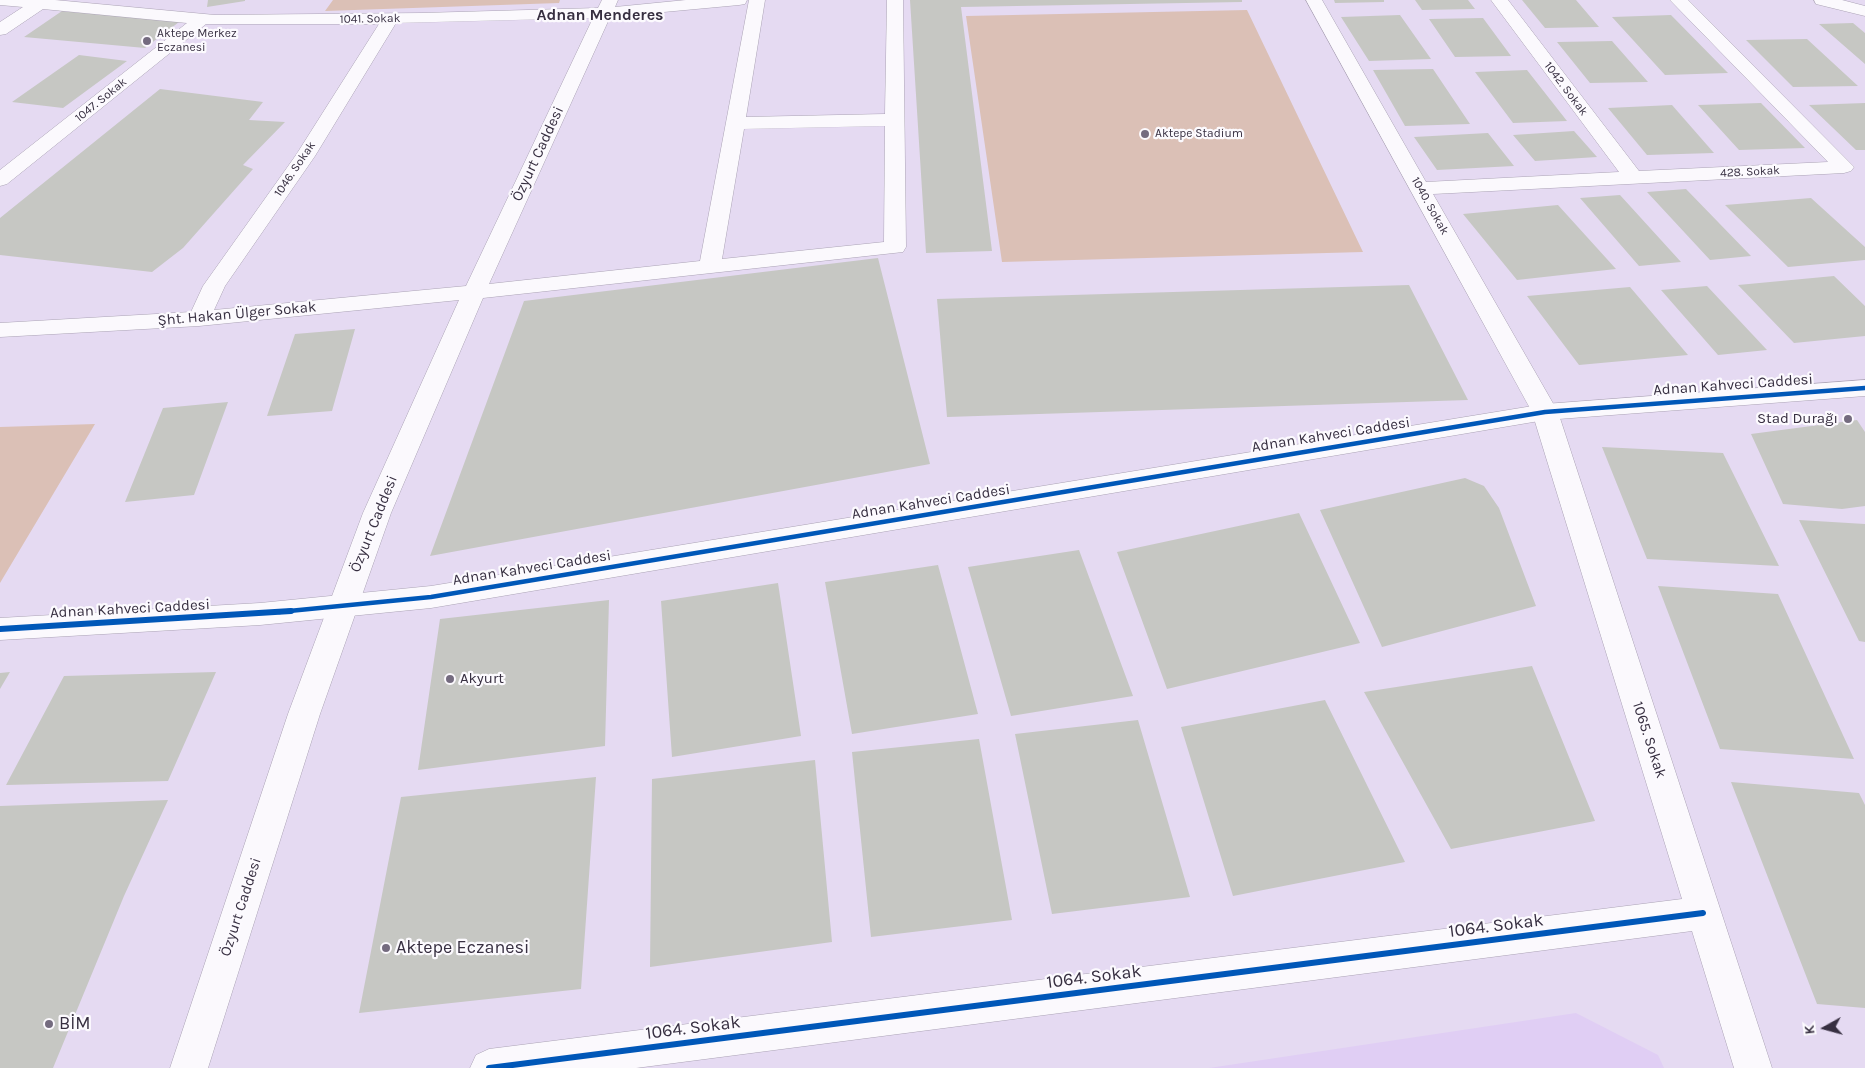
<!DOCTYPE html>
<html>
<head>
<meta charset="utf-8">
<style>
  body { margin:0 }
  #map { position:relative; width:1865px; height:1068px; overflow:hidden; background:#e5daf2; font-family:Karla,sans-serif }
  canvas { display:block }
  .north { position:absolute; left:1800px; top:1003px; width:50px; height:50px; -webkit-text-stroke:4px #fcfafe; paint-order:stroke; rotate:263deg; font-size:14px; font-weight:700; line-height:20px; text-align:center; color:#372f41 }
  .north::after { content:''; display:block; margin:auto; width:18px; height:22px; background:#372f41; clip-path:polygon(50% 0,100% 100%,50% 72%,0 100%) }
</style>
</head>
<body>
<div id="map">
<canvas width="1865" height="1068"></canvas>
<div class="north">K</div>
</div>
<script>
const g = document.querySelector('canvas').getContext('2d');
g.lineJoin = 'round';
function paint(path, color) {
  g.fillStyle = color;
  g.fill(path, 'evenodd');
}
function trace(path, color, width, dash) {
  g.strokeStyle = color;
  g.lineWidth = width;
  g.lineCap = dash ? 'butt' : 'round';
  g.setLineDash(dash || []);
  g.stroke(path);
}
function label(font, color, halo, rows, align = 'center') {
  g.font = font + ' Karla,sans-serif';
  g.lineWidth = 4.5;
  g.setLineDash([]);
  g.textBaseline = 'middle';
  g.strokeStyle = halo;
  g.fillStyle = color;
  for (const [text, x, y, turn = 0] of rows) {
    g.save();
    g.translate(x, y);
    g.rotate((+turn || 0) * Math.PI / 180);
    g.textAlign = isNaN(turn) ? turn : align;
    if (halo) g.strokeText(text, 0, 0);
    g.fillText(text, 0, 0);
    g.restore();
  }
}
paint(new Path2D(`
  M1576 1013 1658 1055 1664 1068H1209Z`), '#e0cef4');
paint(new Path2D(`
  M333 0H560L559 3 325 11Z
  M1247 10 1363 252 1002 262 966 16Z
  M95 424 0 583V427Z`), '#dbc0b6');
paint(new Path2D(`
  M208 0H245V1L207 7Z
  M910 0H1242V2L961 7 992 251 926 253Z
  M1334 0H1384V2L1335 3Z
  M1415 0H1468L1475 9 1422 10Z
  M1522 0H1576L1599 27 1545 28Z
  M62 11 179 22 145 48 24 37Z
  M1400 15 1431 59 1369 61 1341 17Z
  M1671 15 1728 73 1665 75 1612 17Z
  M1483 18 1511 56 1455 57 1429 19Z
  M1853 23 1865 33V64L1819 24Z
  M1807 39 1858 86 1793 87 1746 40Z
  M1612 41 1648 82 1590 83 1557 42Z
  M79 55 127 61 63 108 12 102Z
  M1433 69 1470 124 1405 126 1373 70Z
  M1527 70 1567 121 1513 123 1475 72Z
  M160 89 263 102 249 120 285 122 243 165 253 169 183 248 152 272 0 255V218Z
  M1761 103 1805 148 1739 150 1698 105Z
  M1865 103V150H1856L1809 105Z
  M1672 105 1714 153 1647 155 1608 108Z
  M1574 131 1597 157 1535 161 1513 135Z
  M1488 133 1514 166 1437 170 1414 137Z
  M1686 189 1751 256 1710 260 1647 192Z
  M1620 195 1681 262 1639 266 1580 198Z
  M1811 198 1865 247V260L1788 267 1725 205Z
  M1558 205 1616 269 1517 280 1463 214Z
  M878 258 930 464 430 556 524 301Z
  M1834 276 1865 306V336L1794 343 1738 285Z
  M1409 285 1468 400 947 417 937 299Z
  M1707 286 1767 350 1718 355 1661 290Z
  M1630 287 1688 355 1579 365 1527 296Z
  M355 329 332 411 267 416 295 334Z
  M228 402 194 495 125 502 163 408Z
  M1857 420 1865 432V506L1842 509 1783 504 1751 434Z
  M1602 447 1723 453 1779 566 1647 559Z
  M1465 478 1484 486 1499 508 1536 606 1382 647 1320 510Z
  M1299 513 1360 643 1167 689 1117 552Z
  M1799 520 1865 524V642L1859 641Z
  M1079 550 1133 696 1011 716 968 567Z
  M938 565 978 714 852 734 825 582Z
  M778 583 801 736 672 757 661 601Z
  M1658 586 1778 594 1854 759 1720 749Z
  M609 600 605 746 418 770 440 619Z
  M1532 666 1595 821 1451 849 1364 692Z
  M10 672 0 689V673Z
  M216 672 168 781 6 785 64 676Z
  M1325 700 1405 862 1233 896 1181 727Z
  M1138 720 1190 897 1052 914 1015 734Z
  M979 739 1012 920 871 937 852 752Z
  M815 760 832 942 650 967 652 779Z
  M596 777 581 989 359 1013 401 797Z
  M1731 782 1859 793 1865 805V1008L1817 1004Z
  M168 800 124 896 53 1068H0V806Z`), '#c6c7c3');
const street = new Path2D(`
  M0 0H55L215 15 422 13 598 8 602 0H618L615 7 686 0H747L745 4 739 5 610 17 489 284 700 261 749 0H765L746 117 885 114 887 0H903L906 247 903 252 483 298 391 513 320 714 208 1068H170L288 714 363 513 459 300 199 326 0 337V323L191 312 203 286 296 155 379 24H206L7 184 0 186V170L187 23 43 9 6 34 0 35V22L23 7 0 5ZM593 18 466 286 214 310 225 286 315 156 396 23ZM885 126 884 242 722 259 744 129Z
  M1306 0H1322L1426 182 1619 172 1491 0H1508L1639 171 1828 162 1670 0H1688L1854 167 1851 171 1844 173 1433 194 1558 412 1772 1068H1734L1692 931 636 1068H470L476 1055 489 1049 1682 899 1532 412Z
  M1814 0H1842L1865 6V16L1816 4Z`);
const secondary = new Path2D(`
  M1865 380V396L1545 420 431 608 260 625 0 640V618L260 603 431 586 1545 404Z`);
trace(street, '#aba3b5', 1);
trace(secondary, '#aba3b5', 1);
paint(street, '#fbf9fd');
paint(secondary, '#fbf9fd');
trace(new Path2D(`
  M279 612 431 597 1545 412 1865 388`), '#0057b8', 4.5);
trace(new Path2D(`
  M0 629 291 611
  M489 1068 1703 913`), '#0057b8', 6);
for (const [x, y, r, color] of [
  [147,41,5,"#746b7f"],
  [1145,134,5,"#746b7f"],
  [1848,419,5,"#746b7f"],
  [450,679,5,"#746b7f"],
  [386,948,5,"#746b7f"],
  [49,1024,5,"#746b7f"]
]) {
  const dot = new Path2D();
  dot.arc(x, y, r, 0, 2 * Math.PI);
  g.fillStyle = color;
  g.fill(dot);
  trace(dot, '#fcfafe', 2);
}
label('12px', '#372f41', '#fcfafe', [
  ["1041. Sokak",370,19,-1],
  ["1042. Sokak",1566,89,53],
  ["1047. Sokak",101,100,-39],
  ["1046. Sokak",295,169,-56],
  ["428. Sokak",1750,172,-3],
  ["1040. Sokak",1430,206,61]
]);
label('12px', '#372f41', '#fcfafe', [
  ["Aktepe Merkez",157,34],
  ["Eczanesi",157,48],
  ["Aktepe Stadium",1155,134]
], 'left');
label('15px', '#372f41', '#fcfafe', [
  ["Özyurt Caddesi",538,154,-65],
  ["Şht. Hakan Ülger Sokak",237,314,-5],
  ["Adnan Kahveci Caddesi",1733,385,-4],
  ["Adnan Kahveci Caddesi",1331,435,-9],
  ["Adnan Kahveci Caddesi",931,502,-9],
  ["Özyurt Caddesi",374,524,-68],
  ["Adnan Kahveci Caddesi",532,568,-9],
  ["Adnan Kahveci Caddesi",130,609,-3],
  ["1065. Sokak",1649,740,72],
  ["Özyurt Caddesi",241,907,-72]
]);
label('15px', '#372f41', '#fcfafe', [
  ["Stad Durağı",1838,419],
  ["Akyurt",460,679,"left"]
], 'right');
label('bold 16px', '#372f41', '#fcfafe', [
  ["Adnan Menderes",600,15]
]);
label('18px', '#372f41', '#fcfafe', [
  ["1064. Sokak",1496,926,-7],
  ["1064. Sokak",1094,977,-7],
  ["1064. Sokak",693,1028,-7]
]);
label('18px', '#372f41', '#fcfafe', [
  ["Aktepe Eczanesi",396,948],
  ["BİM",59,1024]
], 'left');
</script>
</body>
</html>
